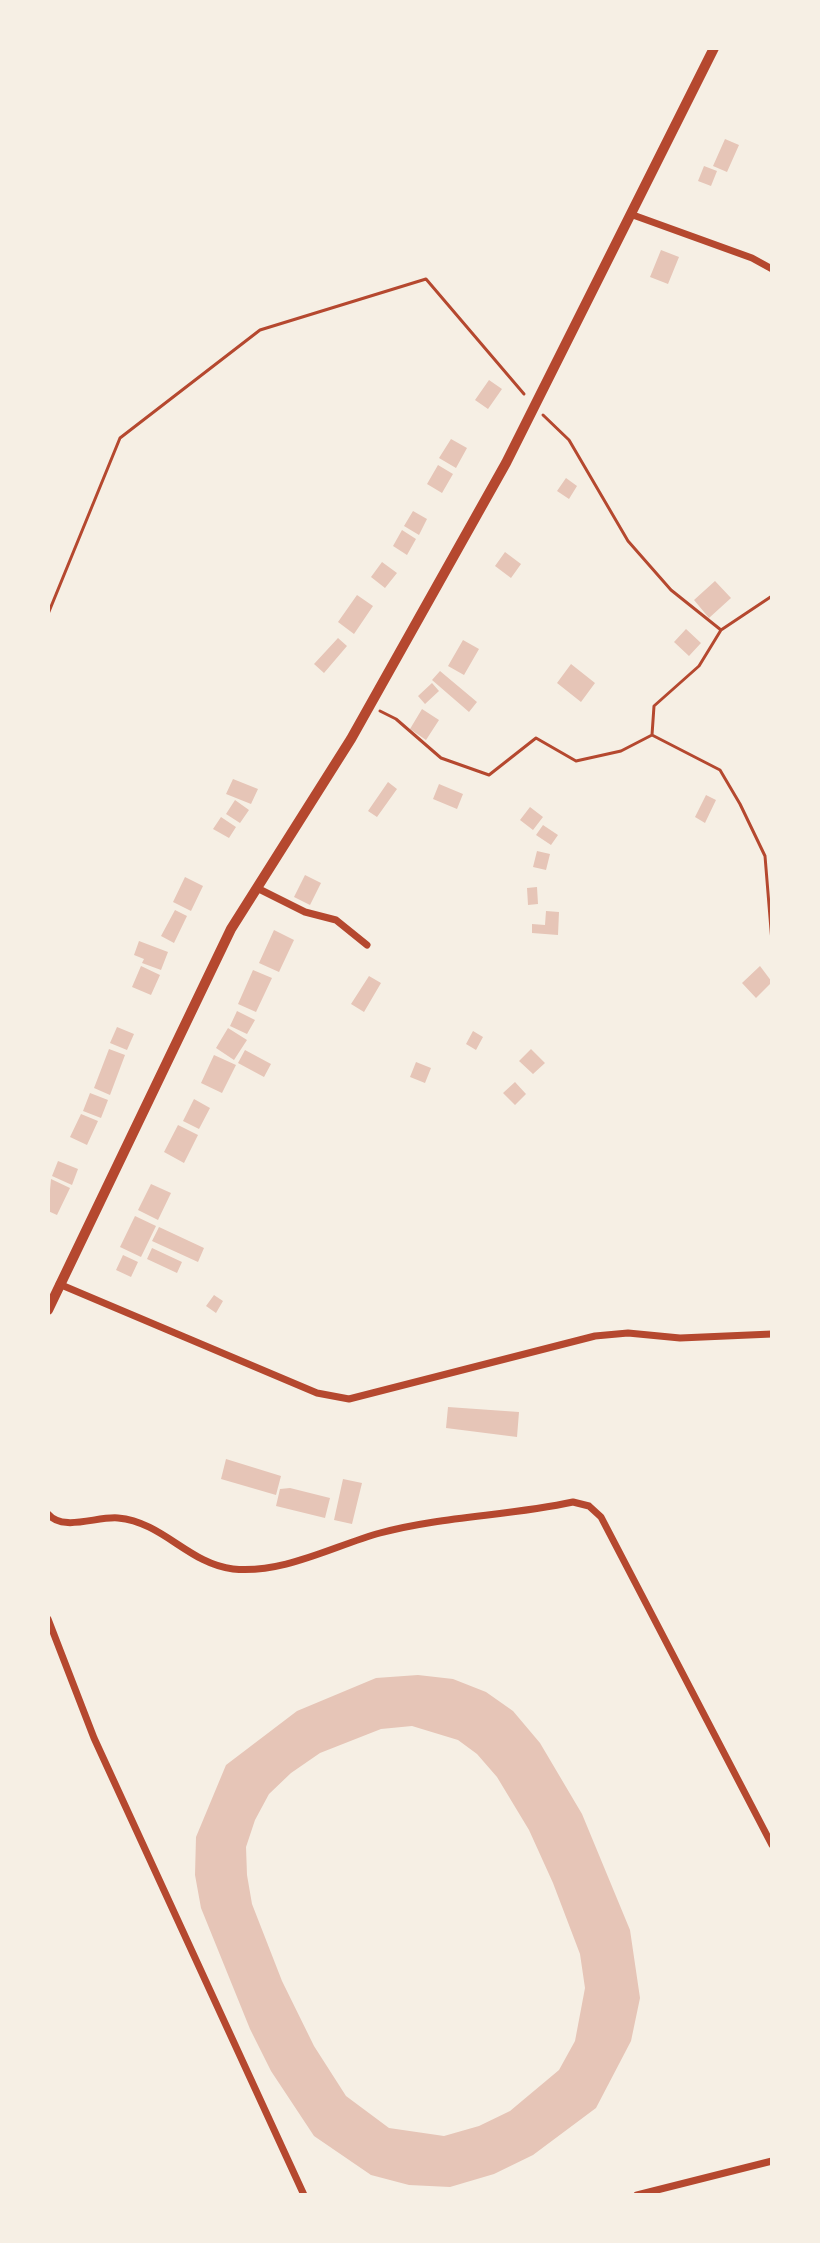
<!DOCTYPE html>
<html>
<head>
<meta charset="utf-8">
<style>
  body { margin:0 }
  #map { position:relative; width:820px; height:2243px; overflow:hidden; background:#f6efe4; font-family:"Roboto Condensed",sans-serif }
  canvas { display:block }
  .frame { position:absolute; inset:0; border:50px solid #f6efe4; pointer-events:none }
</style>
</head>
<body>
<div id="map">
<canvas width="820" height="2243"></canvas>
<div class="frame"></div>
</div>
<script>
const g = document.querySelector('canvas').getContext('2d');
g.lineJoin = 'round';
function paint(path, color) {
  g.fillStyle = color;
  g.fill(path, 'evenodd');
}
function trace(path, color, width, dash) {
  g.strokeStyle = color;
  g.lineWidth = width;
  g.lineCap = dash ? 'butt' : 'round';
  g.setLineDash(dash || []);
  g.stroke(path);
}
paint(new Path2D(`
  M725 139 739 145 727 172 713 166Z
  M704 166 717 171 711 186 698 181Z
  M661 250 679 257 668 284 650 277Z
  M489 380 502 389 488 409 475 400Z
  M451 439 467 448 456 468 439 458Z
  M438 465 453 474 442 493 427 484Z
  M566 478 577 486 569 499 557 491Z
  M413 511 427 519 419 535 404 526Z
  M402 530 416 539 407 555 393 546Z
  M505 552 521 564 511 578 495 566Z
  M382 562 397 573 385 588 371 577Z
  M715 581 731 598 709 618 694 600Z
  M357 595 373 606 354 634 338 622Z
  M686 629 701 643 689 656 674 642Z
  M338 638 347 646 324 673 314 664Z
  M463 640 479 649 464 675 448 666Z
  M571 664 595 683 581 702 557 683Z
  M440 671 477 702 469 712 432 680Z
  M432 683 439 691 425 704 418 696Z
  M422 709 439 720 426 740 410 729Z
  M233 779 258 789 251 804 226 794Z
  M388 782 397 789 377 817 368 811Z
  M439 784 463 794 457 809 433 799Z
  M706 795 716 800 705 823 695 817Z
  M235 800 249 810 240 823 226 814Z
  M530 807 543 817 533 830 520 820Z
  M221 817 236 827 229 838 213 829Z
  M543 825 558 835 551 845 536 835Z
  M537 851 550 854 546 870 533 867Z
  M305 875 321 883 310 905 294 897Z
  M185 877 203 886 191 911 173 902Z
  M537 887 538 904 528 905 527 888Z
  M175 910 187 916 174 943 161 936Z
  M546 911 559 912 558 935 532 933V924L545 925Z
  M274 930 294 940 279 972 259 963Z
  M139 941 168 952 161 970 142 963 144 959 134 955Z
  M141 966 160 975 151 995 132 987Z
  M760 966 772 982 756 998 742 983Z
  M253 970 272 978 256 1012 238 1004Z
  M369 976 381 983 364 1012 351 1004Z
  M237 1011 255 1020 247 1034 230 1026Z
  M117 1027 134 1034 127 1050 110 1043Z
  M228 1028 247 1040 234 1060 216 1048Z
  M473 1031 483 1037 476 1050 466 1044Z
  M109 1049 125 1055 110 1095 94 1088Z
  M531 1049 545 1063 533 1074 519 1061Z
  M245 1050 271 1064 264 1077 238 1063Z
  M214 1055 236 1065 222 1093 201 1083Z
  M416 1062 431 1068 425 1083 410 1077Z
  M515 1082 526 1094 515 1105 503 1093Z
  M90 1093 108 1100 101 1118 83 1111Z
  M194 1099 210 1108 199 1129 183 1121Z
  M81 1114 98 1121 87 1145 70 1137Z
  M178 1125 198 1135 184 1163 164 1152Z
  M58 1161 78 1169 72 1185 52 1176Z
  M51 1179 70 1188 57 1215 48 1211Z
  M151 1184 171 1193 158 1220 138 1210Z
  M135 1216 156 1226 141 1257 120 1247Z
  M159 1227 204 1248 198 1262 152 1241Z
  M152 1248 182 1262 177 1273 147 1259Z
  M123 1255 138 1262 131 1277 116 1270Z
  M214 1295 223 1301 216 1313 206 1306Z
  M448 1407 519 1412 517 1437 446 1428Z
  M226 1459 281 1476 276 1495 221 1479Z
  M343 1479 362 1483 352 1524 334 1520Z
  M290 1488 330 1498 325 1518 276 1506 280 1489Z
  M418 1675 453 1679 486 1692 513 1711 540 1743 582 1814 630 1930 640 1998 631 2041 596 2108 533 2155 494 2174 450 2187 409 2185 371 2175 314 2136 271 2071 250 2029 201 1908 195 1875 196 1837 226 1765 297 1711 376 1678ZM412 1726 458 1740 477 1754 497 1777 529 1830 553 1883 580 1954 585 1988 575 2041 559 2070 510 2111 479 2126 444 2136 389 2128 346 2096 314 2046 282 1981 252 1904 247 1875 246 1847 255 1820 269 1794 291 1773 320 1753 353 1740 381 1729Z`), '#e6c5b7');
trace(new Path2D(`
  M543 415 569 440 628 541 671 590 721 630
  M48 614 120 438 260 330 426 279 524 394
  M380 711 396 719 441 758 489 775 536 738 576 761 621 751 652 735 654 706 699 666 721 630 772 596
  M652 735 720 770 740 804 765 856 772 942`), '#b5482f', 3);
trace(new Path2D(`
  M633 215 752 258 772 269
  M257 888 305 912 336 920 367 945
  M59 1284 317 1393 349 1399 595 1336 628 1333 680 1338 772 1334
  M48 1514C63 1532 97 1516 118 1518 163 1522 189 1564 233 1569 284 1574 333 1546 380 1533 443 1516 509 1516 573 1502L589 1506 601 1517 772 1845
  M48 1619 94 1738 304 2195
  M637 2195 772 2161`), '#b5482f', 7);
trace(new Path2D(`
  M48 1310 231 929 351 739 506 463 714 48`), '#b5482f', 10);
</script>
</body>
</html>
